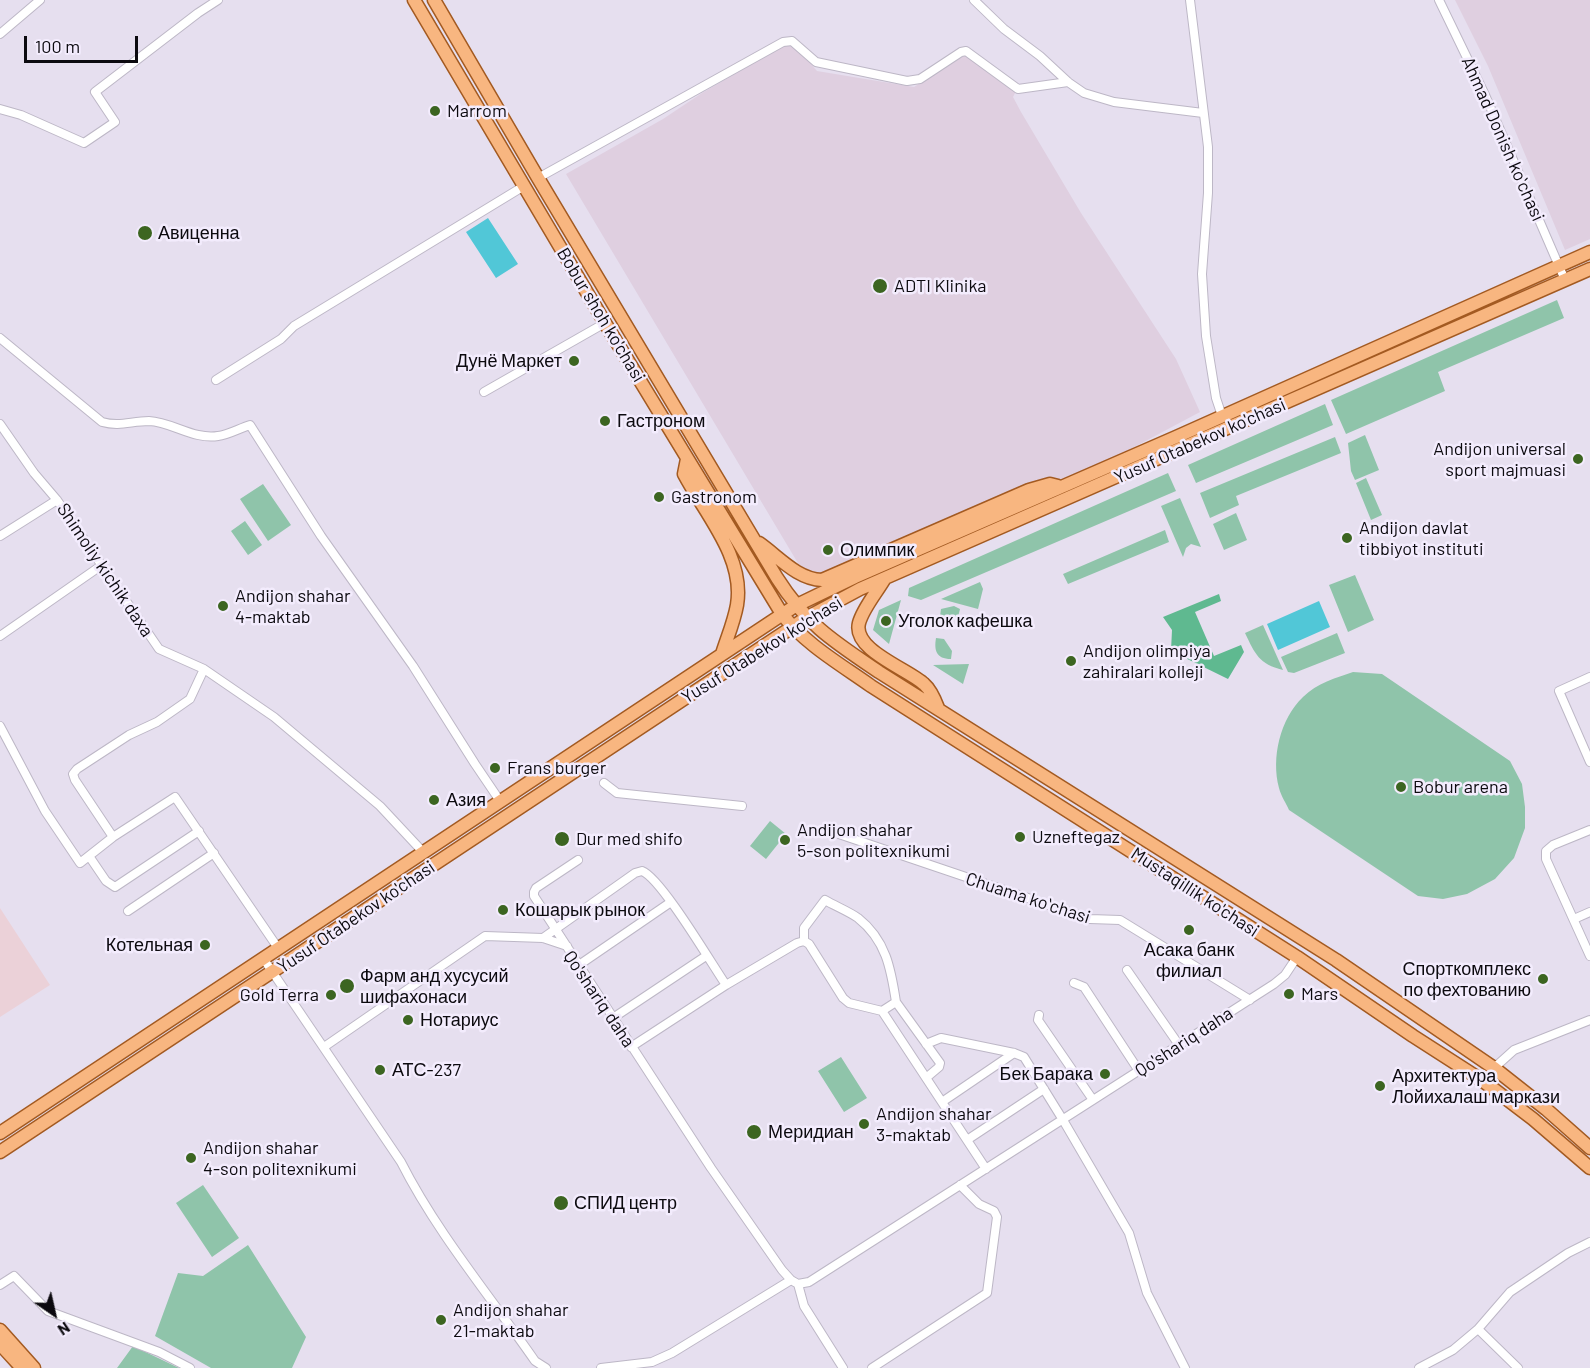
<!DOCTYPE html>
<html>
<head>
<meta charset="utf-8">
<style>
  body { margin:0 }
  #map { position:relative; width:1590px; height:1368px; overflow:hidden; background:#e6dfef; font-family:Barlow,sans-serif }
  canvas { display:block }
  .north { position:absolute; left:24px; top:1284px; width:60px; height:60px; -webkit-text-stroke:4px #f3ecfd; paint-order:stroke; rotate:146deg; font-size:16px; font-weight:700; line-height:24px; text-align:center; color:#0c0a0f }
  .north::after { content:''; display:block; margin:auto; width:21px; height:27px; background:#0c0a0f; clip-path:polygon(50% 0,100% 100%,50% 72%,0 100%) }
  .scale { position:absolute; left:24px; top:36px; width:114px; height:27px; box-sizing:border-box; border:3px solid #0c0a0f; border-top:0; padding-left:8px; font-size:18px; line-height:21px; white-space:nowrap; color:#0c0a0f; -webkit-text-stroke:4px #f3ecfd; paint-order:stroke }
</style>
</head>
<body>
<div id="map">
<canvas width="1590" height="1368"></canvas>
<div class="north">N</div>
<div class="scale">100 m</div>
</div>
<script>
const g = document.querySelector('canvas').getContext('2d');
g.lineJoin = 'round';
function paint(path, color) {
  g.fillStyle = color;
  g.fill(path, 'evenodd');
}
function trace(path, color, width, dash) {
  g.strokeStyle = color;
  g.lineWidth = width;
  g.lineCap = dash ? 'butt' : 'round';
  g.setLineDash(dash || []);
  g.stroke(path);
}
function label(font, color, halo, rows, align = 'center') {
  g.font = font + ' Barlow,sans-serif';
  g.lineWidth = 5;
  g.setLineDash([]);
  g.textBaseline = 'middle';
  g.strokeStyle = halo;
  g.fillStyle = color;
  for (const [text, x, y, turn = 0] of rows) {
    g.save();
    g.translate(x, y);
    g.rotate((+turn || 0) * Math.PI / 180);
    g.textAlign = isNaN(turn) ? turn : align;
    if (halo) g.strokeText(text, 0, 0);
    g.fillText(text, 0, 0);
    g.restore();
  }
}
paint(new Path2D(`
  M0 908 50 985 0 1017Z`), '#ebd1d8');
paint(new Path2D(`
  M1455 0H1590V239L1565 250 1488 66Z
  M788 43 796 47 817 71 914 87 967 54 1016 91 1013 97 1021 112 1081 213 1176 359 1200 412 1108 461 1017 499 829 575H805L566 174 663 119 702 93Z`), '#dfcfe0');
paint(new Path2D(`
  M1557 300 1564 318 1438 372 1445 391 1346 434 1331 400Z
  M1325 404 1333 425 1196 483 1188 465Z
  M1365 435 1379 470 1355 480 1351 471 1348 443Z
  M1335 437 1341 453 1236 496 1239 505 1210 518 1200 493Z
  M1168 473 1176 491 921 600 908 596 909 588Z
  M1366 478 1382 515 1371 520 1356 483Z
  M263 484 291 525 268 541 240 499Z
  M1180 498 1201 547 1191 544 1186 548 1183 557 1161 506Z
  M1236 513 1247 540 1224 550 1213 524Z
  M245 521 262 545 248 555 231 531Z
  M1165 530 1169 542 1068 584 1063 574Z
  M1355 575 1374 620 1348 632 1329 585Z
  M980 582 983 589 978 609 941 599Z
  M901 600 889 644 873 630 879 610Z
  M954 606 960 609 958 617 951 619 947 626 939 624 941 609Z
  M1263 625 1283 670C1259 664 1255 654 1245 633Z
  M1337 633 1345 653 1294 673 1288 672 1281 657Z
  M936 638 944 639 952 651 951 659C936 659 934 650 936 638Z
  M969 664 963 684 933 665Z
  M1353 672 1382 674 1510 761 1522 784 1525 807V828L1514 858 1495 879 1467 894 1443 899 1418 896 1289 810C1286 803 1281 796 1279 788 1271 758 1280 719 1303 697 1317 683 1336 678 1353 672Z
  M770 821 786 834 766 859 750 846Z
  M841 1057 867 1098 844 1112 818 1071Z
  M203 1185 239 1238 212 1257 176 1203Z
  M248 1245 306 1337 292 1368H211L155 1336 178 1273 203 1276Z
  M133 1346 179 1368H117Z`), '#8fc4aa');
paint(new Path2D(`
  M1219 594 1221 601 1195 612 1214 656 1241 645 1244 652 1228 679 1171 651 1172 630 1163 617Z`), '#5fb990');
paint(new Path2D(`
  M488 218 518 264 496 278 466 232Z
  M1319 601 1330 627 1278 650 1267 624Z`), '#51c7d7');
const street = new Path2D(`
  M974 0 1004 29 1040 56 1068 82 1084 93 1114 102 1203 113
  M1190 0 1208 147V193L1202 274 1206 336 1216 398 1222 416
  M1439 0 1485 95 1565 280
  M0 34 40 0
  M0 109 21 115 84 143 115 122 95 92 198 13 218 0
  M538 178 783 42 792 41 816 62 907 81 920 79 961 52 966 51 1018 89 1068 82
  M0 338 102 422C120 427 131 421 149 421 172 422 194 440 218 436 228 435 240 428 250 425L321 536 413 666 475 764 500 801
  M216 380 281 339 294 326 524 186
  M484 392 605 323
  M0 424 34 473 57 500 159 649 204 669 274 717 380 806 423 852
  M0 536 57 500
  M0 636 102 565
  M1590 677 1559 691 1590 762
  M0 726 45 811 80 863 113 837 175 797 278 948
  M604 783 617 793 742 806
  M827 830 1090 919 1120 920 1250 1000
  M1590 830 1553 845 1546 851V859L1590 956
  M113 837 75 780 73 774 77 769 129 735 157 722 190 699 204 669
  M89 856 106 881 115 887 199 831
  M578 860 536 888 534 892V896L711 1168 782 1270 791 1280 798 1284 809 1282 1274 984 1285 975 1297 957
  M128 911 214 853
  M1574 919 1590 912
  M543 938 635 873 642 871C661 878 711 963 726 985
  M804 941V928L825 900C835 906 848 911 858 918 886 940 891 969 896 1002
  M263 958 401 1162C437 1233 490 1296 535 1361L546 1368
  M579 965 671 902
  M1127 970 1179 1045
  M1074 983 1084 987 1139 1071
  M882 1011 896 1002 940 1063 939 1067 926 1078
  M1039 1015 1038 1020 1093 1100
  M613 1018 706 956
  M926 1044 941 1038 1014 1053 1024 1057 1063 1120 1129 1233 1147 1293 1185 1368
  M324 1047 485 936 543 938 567 946
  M631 1047 726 985 797 943 804 941 809 944 843 998 849 1003 882 1011 986 1169
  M1494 1068 1514 1050 1590 1020
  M942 1102 1014 1053
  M967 1140 1044 1089
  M798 1284 804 1306 843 1368
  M0 1285 14 1276 48 1311 159 1352 190 1368
  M1478 1329 1518 1368
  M601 1368 652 1362 672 1353 791 1280
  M872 1368 987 1293 997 1217 994 1211 979 1204 960 1185
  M1419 1368 1453 1350 1478 1329 1510 1292 1568 1253 1590 1242`);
const primary = new Path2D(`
  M414 0 605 323 782 614C805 644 840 664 871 686L1297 957 1413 1036 1483 1081 1533 1119 1590 1168
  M434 0 538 178 777 578C807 625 833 641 879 672L1336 960 1494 1068 1546 1109 1590 1148
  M687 459 684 474C705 514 745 557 737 605 734 622 727 638 722 654
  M759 543C779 557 797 579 822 580L1029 490 1050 484 1058 486
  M885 578C877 592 863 608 859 623 852 650 908 669 924 684 931 690 935 700 938 708
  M0 1133 795 606 855 577 1176 437 1590 252
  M0 1152 806 618 860 589 1590 269
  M0 1330 34 1368
  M0 1344 22 1368`);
trace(street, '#bdb7c6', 10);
trace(primary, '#a35a21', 15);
trace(street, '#fff', 8);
trace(primary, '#f8b680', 12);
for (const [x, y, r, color] of [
  [435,111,6,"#3c6521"],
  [145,233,8,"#3c6521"],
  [880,286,8,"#3c6521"],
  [574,361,6,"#3c6521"],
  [605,421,6,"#3c6521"],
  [1578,459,6,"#3c6521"],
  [659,497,6,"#3c6521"],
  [1347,538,6,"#3c6521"],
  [828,550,6,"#3c6521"],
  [223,606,6,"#3c6521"],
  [886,621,6,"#3c6521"],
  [1071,661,6,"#3c6521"],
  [495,768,6,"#3c6521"],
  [1401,787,6,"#3c6521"],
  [434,800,6,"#3c6521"],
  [1020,837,6,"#3c6521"],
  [562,839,8,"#3c6521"],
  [785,840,6,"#3c6521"],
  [503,910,6,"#3c6521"],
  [1189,930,6,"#3c6521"],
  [205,945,6,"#3c6521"],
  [1543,979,6,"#3c6521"],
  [347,986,8,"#3c6521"],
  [1289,994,6,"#3c6521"],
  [331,995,6,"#3c6521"],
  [408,1020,6,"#3c6521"],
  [380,1070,6,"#3c6521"],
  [1105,1074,6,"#3c6521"],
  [1380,1086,6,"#3c6521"],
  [864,1124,6,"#3c6521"],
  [754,1132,8,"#3c6521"],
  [191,1158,6,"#3c6521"],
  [561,1203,8,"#3c6521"],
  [441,1320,6,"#3c6521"]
]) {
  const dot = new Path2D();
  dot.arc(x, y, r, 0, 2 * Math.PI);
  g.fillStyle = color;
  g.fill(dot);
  trace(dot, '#f3ecfd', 2);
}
label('18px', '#0c0a0f', '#f3ecfd', [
  ["Marrom",447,111],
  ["Авиценна",158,233],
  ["ADTI Klinika",894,286],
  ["Дунё Маркет",562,361,"right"],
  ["Гастроном",617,421],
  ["Andijon universal",1566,449,"right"],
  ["sport majmuasi",1566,470,"right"],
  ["Gastronom",671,497],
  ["Andijon davlat",1359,528],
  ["tibbiyot instituti",1359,549],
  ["Олимпик",840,550],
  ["Andijon shahar",235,596],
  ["4-maktab",235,617],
  ["Уголок кафешка",898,621],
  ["Andijon olimpiya",1083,651],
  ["zahiralari kolleji",1083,672],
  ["Frans burger",507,768],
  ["Bobur arena",1413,787],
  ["Азия",446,800],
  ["Andijon shahar",797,830],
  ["5-son politexnikumi",797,851],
  ["Uzneftegaz",1032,837],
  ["Dur med shifo",576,839],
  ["Кошарык рынок",515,910],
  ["Котельная",193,945,"right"],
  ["Асака банк",1189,950,"center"],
  ["филиал",1189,971,"center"],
  ["Спорткомплекс",1531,969,"right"],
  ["по фехтованию",1531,990,"right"],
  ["Фарм анд хусусий",360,976],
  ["шифахонаси",360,997],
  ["Mars",1301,994],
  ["Gold Terra",319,995,"right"],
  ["Нотариус",420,1020],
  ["АТС-237",392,1070],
  ["Бек Барака",1093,1074,"right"],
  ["Архитектура",1392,1076],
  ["Лойихалаш маркази",1392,1097],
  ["Andijon shahar",876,1114],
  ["3-maktab",876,1135],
  ["Меридиан",768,1132],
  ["Andijon shahar",203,1148],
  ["4-son politexnikumi",203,1169],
  ["СПИД центр",574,1203],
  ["Andijon shahar",453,1310],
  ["21-maktab",453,1331]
], 'left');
label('18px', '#0c0a0f', '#f3ecfd', [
  ["Ahmad Donish koʻchasi",1503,139,66],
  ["Bobur shoh ko'chasi",601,315,59],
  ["Yusuf Otabekov ko'chasi",1200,441,-24],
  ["Shimoliy kichik daxa",105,570,56],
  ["Yusuf Otabekov ko'chasi",762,650,-32],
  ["Mustaqillik ko'chasi",1195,892,33],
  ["Chuama koʻchasi",1028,898,18],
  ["Yusuf Otabekov ko'chasi",356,917,-34],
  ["Qo'shariq daha",599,999,56],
  ["Qo'shariq daha",1184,1042,-33]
]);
</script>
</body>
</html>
